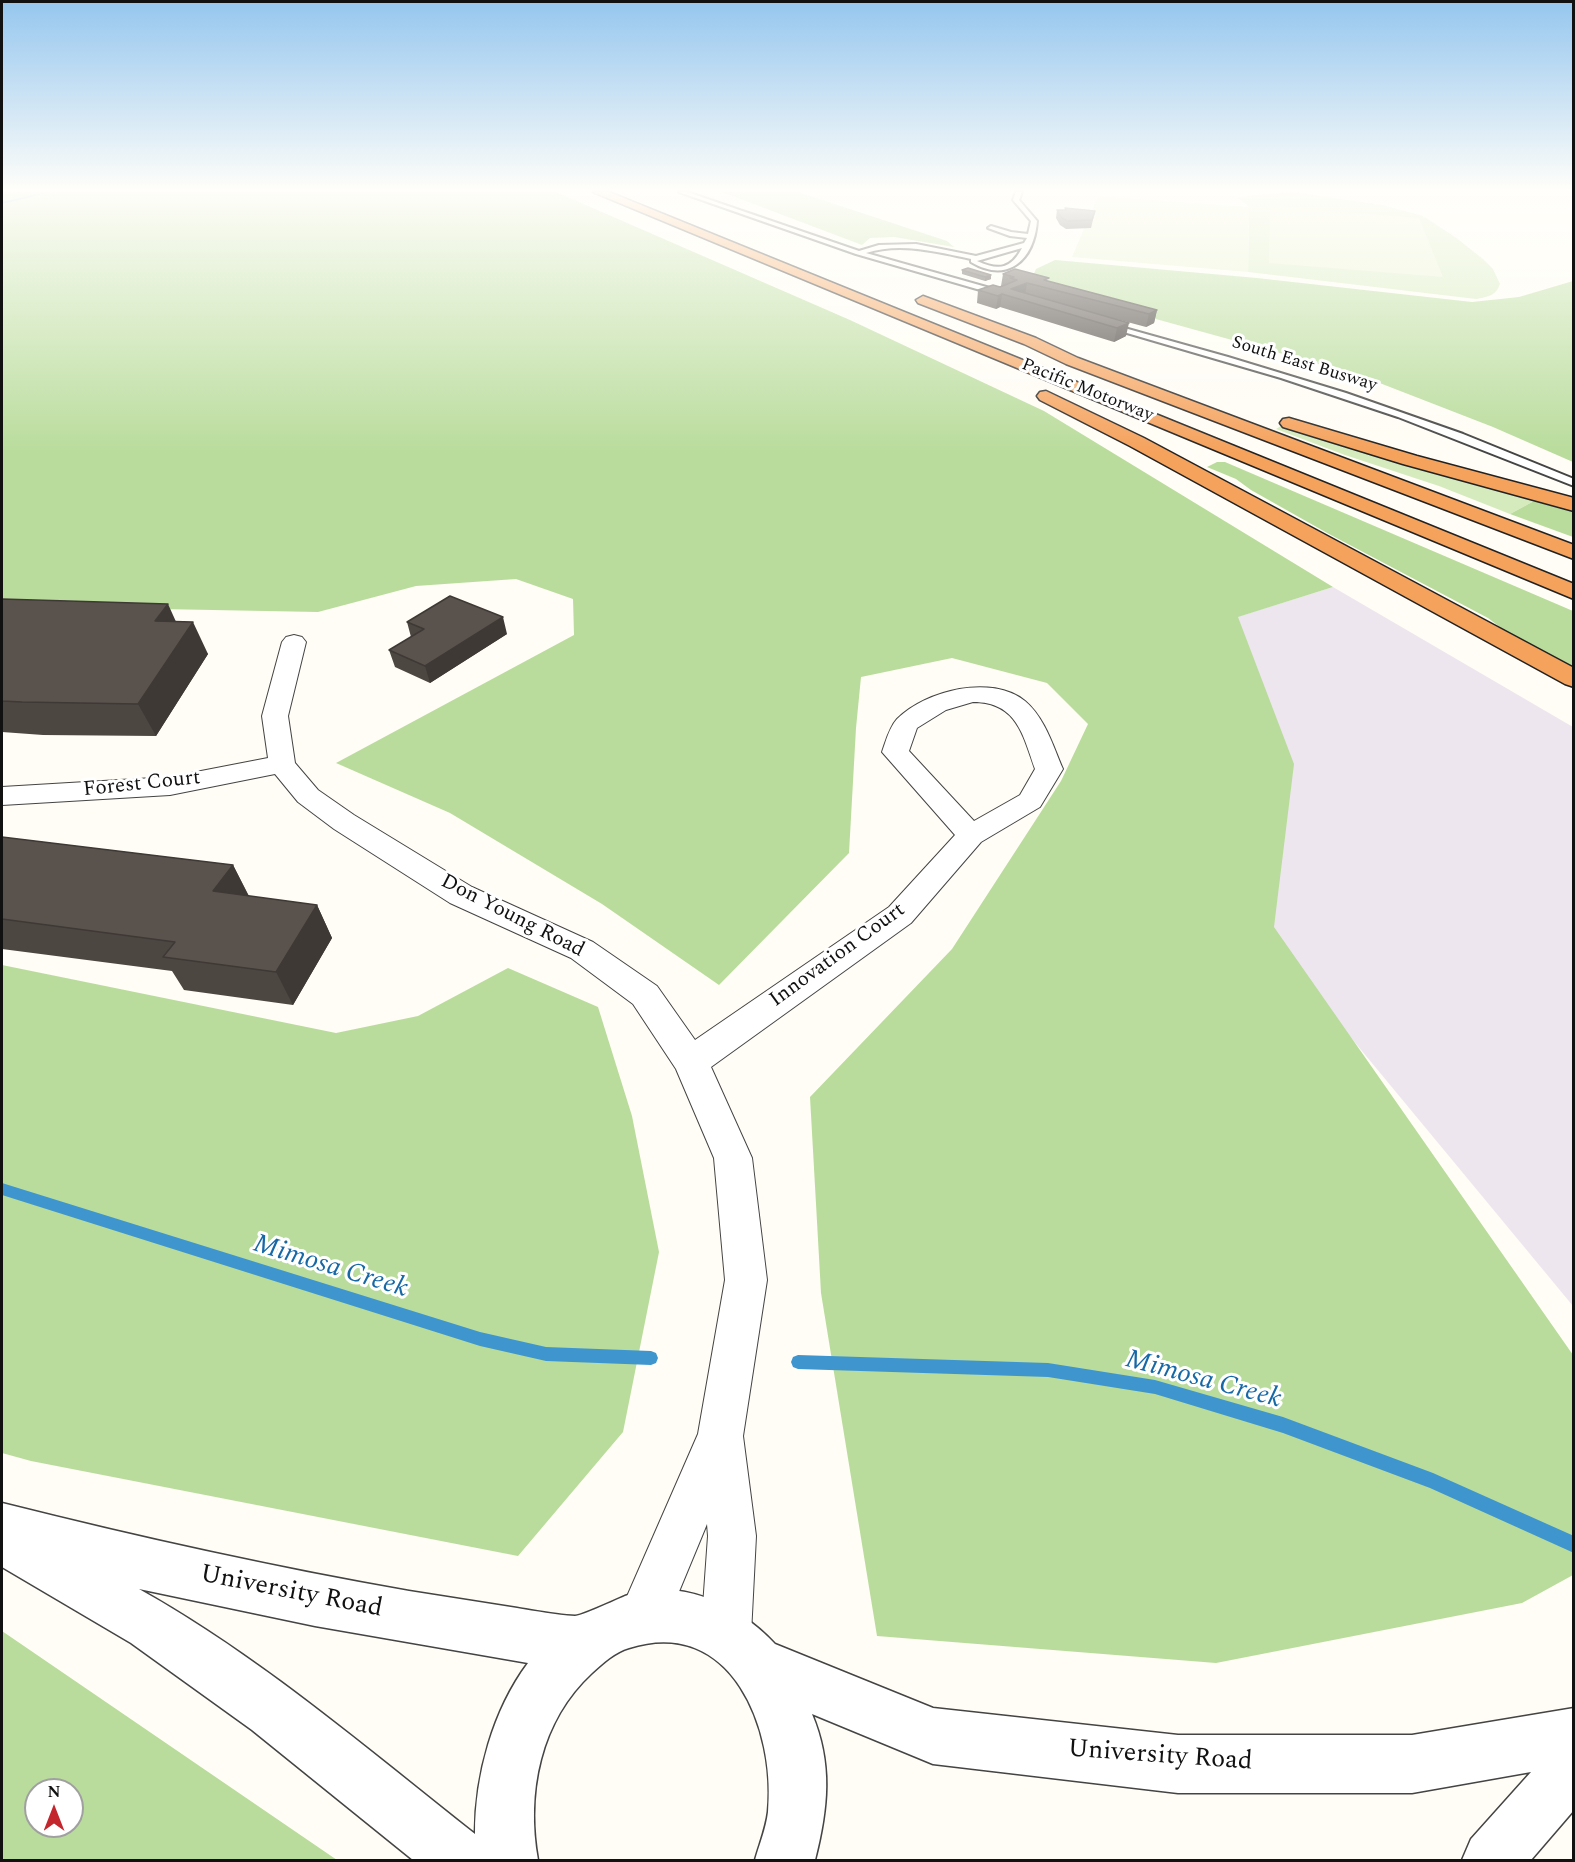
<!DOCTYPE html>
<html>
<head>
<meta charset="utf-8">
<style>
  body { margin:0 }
  #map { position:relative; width:1575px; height:1862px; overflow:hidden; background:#fffdf5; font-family:Spectral,serif }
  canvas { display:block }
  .frame { position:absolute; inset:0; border:3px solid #111; pointer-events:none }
  .north { position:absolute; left:24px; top:1778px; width:60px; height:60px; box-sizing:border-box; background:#fff; border:2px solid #a0a0a0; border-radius:50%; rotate:0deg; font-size:16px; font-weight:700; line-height:24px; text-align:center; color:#111 }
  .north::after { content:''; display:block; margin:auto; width:21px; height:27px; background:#c4262e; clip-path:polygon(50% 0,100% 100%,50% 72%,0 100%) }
</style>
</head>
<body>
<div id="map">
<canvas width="1575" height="1862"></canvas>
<div class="frame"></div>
<div class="north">N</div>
</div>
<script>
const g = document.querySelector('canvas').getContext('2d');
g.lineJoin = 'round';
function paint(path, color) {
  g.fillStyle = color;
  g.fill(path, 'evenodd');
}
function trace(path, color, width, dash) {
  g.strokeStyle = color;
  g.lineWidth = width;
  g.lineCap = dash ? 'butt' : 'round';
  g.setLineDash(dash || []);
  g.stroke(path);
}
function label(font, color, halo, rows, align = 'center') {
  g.font = font + ' Spectral,serif';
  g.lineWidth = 6;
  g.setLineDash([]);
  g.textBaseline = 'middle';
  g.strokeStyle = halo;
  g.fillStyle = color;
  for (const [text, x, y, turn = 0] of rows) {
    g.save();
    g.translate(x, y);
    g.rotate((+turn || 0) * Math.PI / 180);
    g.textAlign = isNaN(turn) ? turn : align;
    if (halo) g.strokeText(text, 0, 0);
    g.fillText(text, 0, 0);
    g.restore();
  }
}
paint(new Path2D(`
  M1333 587 1573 727V1306L1266 935 1237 617Z`), '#eee6ef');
paint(new Path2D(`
  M1292 192 1382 205 1423 216 1455 237 1483 259 1493 269 1500 284C1496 296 1487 297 1476 299L1248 272 1249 207 1237 197Z
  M1281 426 1534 501 1510 514 1439 486 1345 455 1276 429Z`), '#d5ebbd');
paint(new Path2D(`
  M2 192H556L850 320 1044 411 1333 587 1238 617 1294 764 1274 927 1573 1355V1575L1522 1603 1216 1663 877 1636 821 1293 810 1097 952 949 1061 781 1088 724 1047 683 952 658 861 677 856 728 849 853 719 985 602 904 450 813 336 763 574 635 573 599 516 579 416 586 318 612 2 606Z
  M722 192H798L947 241 954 247 894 237 870 238 862 245Z
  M1055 260 1257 278 1472 302 1519 297 1573 281V462L1493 427 1359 375 1047 289 1032 278 1036 269Z
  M1217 462H1225L1573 611V669L1513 637 1488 618 1329 534 1251 490 1236 479 1207 467Z
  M1534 501 1573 512V537L1510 514Z
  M2 965 336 1033 418 1016 508 968 598 1007 632 1116 659 1252 623 1432 518 1556 31 1461 2 1453Z
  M2 1631 337 1860H2ZM36 1790H72V1826H36Z`), '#b9dc9c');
paint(new Path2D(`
  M1098 196 1249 207 1248 272 1072 257Z
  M1270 206 1419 218 1443 277 1269 263Z`), '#e6f2cf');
paint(new Path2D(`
  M46 192H52L2 204V202Z
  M2 1183 480 1332 546 1347 651 1351 656 1353 658 1358 656 1363 651 1365 546 1361 480 1346 2 1195Z
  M798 1355 1048 1363 1155 1380 1283 1417 1433 1473 1574 1536V1553L1430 1488 1283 1433 1155 1394 1048 1377 798 1369 793 1367 791 1362 793 1357Z`), '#3f96cf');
const service = new Path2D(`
  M679 192H687L859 251 879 245 916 244 976 256 1024 243 1027 238 1010 236 988 228 991 226 1011 232 1028 234 1031 221 1013 200 1016 192H1022L1019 200 1037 221C1034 260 1008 284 971 262V259C936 252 901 242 866 253L1004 292 1001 296 856 254ZM1022 248C1011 269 999 271 977 261Z
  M1103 322 1228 357 1346 393 1463 434 1574 479V486L1398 417 1281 378 1103 326Z`);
const minor = new Path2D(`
  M294 635 302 637 306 642 288 716 295 763 318 790 354 815 472 887 593 942 657 986 695 1040 889 907 955 835 882 752C886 741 889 728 897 719 926 690 992 674 1025 701 1045 718 1053 746 1063 769L1040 807 981 842 911 923 711 1067 752 1158 767 1280 743 1436 756 1536 751 1634 744 1652 726 1659 708 1652 701 1634 708 1536 707 1524 661 1635 643 1642 625 1635 618 1617 698 1434 725 1280 714 1158 676 1069 633 1004 571 958 450 903 334 829 298 802 275 774 170 795 2 805V787L170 777 268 758 262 716 282 642 286 637ZM973 702C1017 702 1023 735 1035 769L1020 795 974 821 909 751 917 728 946 710Z`);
const tertiary = new Path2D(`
  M2 1503C137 1537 272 1567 409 1591 445 1597 481 1602 517 1608 536 1611 556 1615 575 1616 581 1616 616 1600 625 1596 679 1577 738 1604 775 1644L933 1708 1178 1735H1412L1574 1708V1810L1531 1860H1462L1471 1839 1531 1772 1412 1793H1178L933 1764 812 1714C833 1764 828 1809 815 1860H755C759 1845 766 1829 768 1812 776 1730 732 1615 629 1648 615 1652 603 1663 592 1673 540 1721 526 1793 538 1860H413L252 1730 131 1643 2 1567ZM139 1589 315 1626 528 1663C493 1710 475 1775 475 1834 367 1749 259 1656 139 1589Z`);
const motorway = new Path2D(`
  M593 192H609L1574 584V599Z
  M923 296 1036 338 1078 358 1574 545V559L1066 364 1024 344 918 303 916 300Z
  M1046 391 1144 438 1574 668V687L1565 684 1130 446 1040 400 1037 396 1040 392Z
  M1289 418 1417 456 1574 498V511L1403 464 1283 427 1280 423 1283 419Z`);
trace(service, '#444', 4);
trace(minor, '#444', 2);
trace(tertiary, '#444', 3);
trace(motorway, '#222', 3);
paint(service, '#fff');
paint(minor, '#fff');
paint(tertiary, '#fff');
paint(motorway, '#f5a25d');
paint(new Path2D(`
  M1065 208 1095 211 1091 228 1066 229 1060 225 1056 218 1057 210H1065Z
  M962 270 991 275V279L985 281 962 274Z
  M1003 274 1048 281 1157 310 1154 323 1146 327 1116 319 1126 336 1114 342 1000 307 996 309 977 303 978 290 1001 286Z
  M2 599 176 621 208 654 156 736 43 735 2 732Z
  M407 622 507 634 430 683 395 667 389 650 411 637Z
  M2 837 233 865 249 896 317 905 332 938 293 1005 184 990 172 971 2 949Z`), '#4d4742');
paint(new Path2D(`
  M991 275V279L985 281V277Z
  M1027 283 1025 296 1011 289Z
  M1002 294 1000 307 996 309 998 296Z
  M1157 310 1154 323 1146 327 1149 314Z
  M1129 323 1126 336 1114 342 1117 328Z
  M168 604 182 635 155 621Z
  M503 617 507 634 430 683 425 666Z
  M193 622 208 654 156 736 138 704Z
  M233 865 250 899 213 891Z
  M317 905 332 938 293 1005 276 972Z`), '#3f3936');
const building = new Path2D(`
  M1065 208 1095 211 1092 220 1067 221 1061 217 1057 210H1066Z
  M968 268 991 275 985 277 962 270Z
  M1015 269 1049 278 1044 280 1157 310 1149 314 1027 283 1011 289 1129 323 1117 328 1002 294 998 296 978 290 993 285 1000 287 1017 280 1010 278 1014 277 1003 274Z
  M450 596 503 617 425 666 389 650 424 629 407 622Z
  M2 599 168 604 155 621 193 622 138 704 22 702 2 701Z
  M2 837 233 865 213 891 317 905 276 972 163 957 175 942 2 919Z`);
paint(building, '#5a524d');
trace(building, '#3f3936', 1.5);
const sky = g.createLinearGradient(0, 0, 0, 452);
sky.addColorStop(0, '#95c6ee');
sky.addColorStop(0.42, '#fffefa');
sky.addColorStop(1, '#fffefa00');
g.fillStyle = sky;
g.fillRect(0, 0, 1575, 452);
label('18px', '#111', '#fff', [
  ["South East Busway",1304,365,17],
  ["Pacific Motorway",1087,391,22]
]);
label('21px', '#111', '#fff', [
  ["Forest Court",142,785,-6],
  ["Don Young Road",512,917,27],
  ["Innovation Court",838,956,-36]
]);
label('26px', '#111', '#fff', [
  ["University Road",291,1593,11],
  ["University Road",1160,1757,4]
]);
label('italic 27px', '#1768a6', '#fff', [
  ["Mimosa Creek",330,1268,17],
  ["Mimosa Creek",1203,1381,15]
]);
</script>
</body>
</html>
